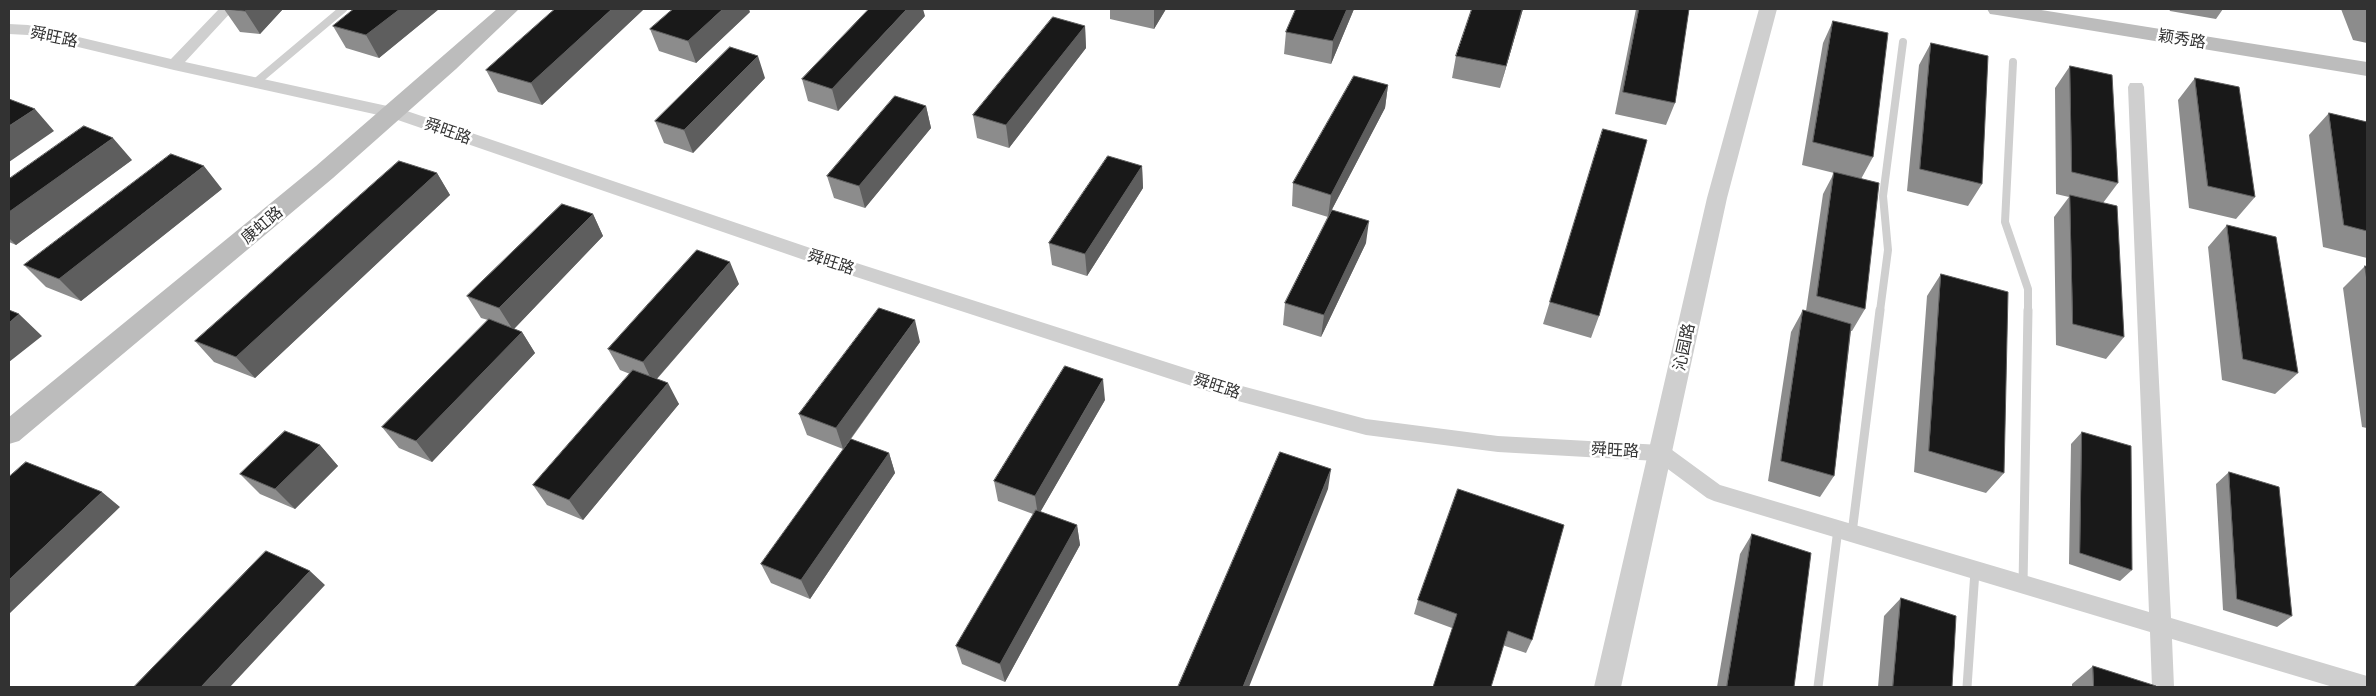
<!DOCTYPE html>
<html>
<head>
<meta charset="utf-8">
<style>
  body { margin:0 }
  #map { position:relative; width:2376px; height:696px; overflow:hidden; background:#fff; font-family:Barlow,sans-serif }
  canvas { display:block }
  .frame { position:absolute; inset:0; border:10px solid #323232; pointer-events:none }
</style>
</head>
<body>
<div id="map">
<canvas width="2376" height="696"></canvas>
<div class="frame"></div>
</div>
<script>
const g = document.querySelector('canvas').getContext('2d');
g.lineJoin = 'round';
function trace(path, color, width, dash) {
  g.strokeStyle = color;
  g.lineWidth = width;
  g.lineCap = dash ? 'butt' : 'round';
  g.setLineDash(dash || []);
  g.stroke(path);
}
function paint(path, color) {
  g.fillStyle = color;
  g.fill(path, 'evenodd');
}
function label(font, color, halo, rows, align = 'center') {
  g.font = font + ' Barlow,"Noto Sans SC",sans-serif';
  g.lineWidth = 5;
  g.setLineDash([]);
  g.textBaseline = 'middle';
  g.strokeStyle = halo;
  g.fillStyle = color;
  for (const [text, x, y, turn = 0] of rows) {
    g.save();
    g.translate(x, y);
    g.rotate((+turn || 0) * Math.PI / 180);
    g.textAlign = isNaN(turn) ? turn : align;
    if (halo) g.strokeText(text, 0, 0);
    g.fillText(text, 0, 0);
    g.restore();
  }
}
trace(new Path2D(`
  M2013 62 2005 222 2028 289V311
  M255 83 343 9
  M1880 311 1888 250 1883 196 1903 42`), '#cfcfcf', 8);
trace(new Path2D(`
  M1852 533 1880 310
  M2023 584 2028 310
  M1818 687 1838 529
  M1967 687 1975 571`), '#cfcfcf', 9);
paint(new Path2D(`
  M219 9H234L185 62 401 109 822 252 1238 385 1366 419 1498 436 1661 445 1668 447 1720 485 2149 612 2128 87 2130 83H2142L2144 87 2171 618 2367 676V687H2333L2172 639 2174 687H2152L2150 632 1714 501 1707 498 1657 461 1498 452 1366 435 1238 401 810 262 392 118 174 70 28 35 9 34V24L28 25 171 59Z`), '#cfcfcf');
paint(new Path2D(`
  M1759 9H1777L1727 198 1621 687H1594L1707 198Z`), '#cfcfcf');
paint(new Path2D(`
  M497 9H519L456 69 333 178 19 441 9 444V417L316 166Z
  M1987 9H2035L2367 62V76L1997 15 1990 14Z`), '#bcbcbc');
paint(new Path2D(`
  M224 9H283L260 34 240 32Z
  M354 9H439L379 58 346 48 333 26Z
  M644 9 542 105 498 92 486 70Z
  M1110 9H1166L1154 29 1110 19Z
  M1296 9H1354L1331 64 1284 54 1286 32Z
  M1523 9 1500 88 1452 78 1456 56Z
  M1636 9H1689L1675 103 1666 125 1615 114Z
  M2169 9H2223L2216 19 2170 11Z
  M2341 9H2367V43L2353 40Z
  M750 12 696 63 659 51 650 29Z
  M925 16 838 111 808 101 802 79Z
  M1833 21 1873 157 1861 179 1865 309 1852 331H1851L1834 476 1820 497 1768 481 1791 332 1803 310 1806 311 1823 194 1834 173 1802 165 1823 43Z
  M1085 26 1086 48 1009 148 977 138 973 115Z
  M1931 43 1982 184 1968 206 1907 191 1919 65Z
  M2070 66 2118 183 2103 203 2124 337 2106 359 2056 345 2054 217 2069 197 2056 194 2055 88Z
  M765 78 693 153 664 143 655 121Z
  M2195 78 2255 197 2236 219 2189 208 2178 100Z
  M1388 85 1385 108 1328 217 1292 206 1293 183Z
  M926 106 931 128 865 208 834 198 827 176Z
  M2329 113 2367 122V258L2323 247 2309 135Z
  M1596 152 1599 316 1591 338 1543 324Z
  M132 160 16 245 9 242V179Z
  M1142 166 1143 188 1087 276 1052 265 1049 243Z
  M437 173 450 195 255 378 214 362 195 341Z
  M222 189 81 301 46 287 24 265Z
  M593 214 603 236 514 329 522 332 535 353 432 462 399 448 382 427 488 320 481 318 467 296Z
  M2227 225 2298 373 2275 394 2222 380 2208 247Z
  M1366 243 1321 337 1283 325 1285 303Z
  M2365 266 2367 267V428L2362 427 2343 288Z
  M1941 274 2004 473 1986 493 1914 472 1927 296Z
  M739 284 657 379 679 404 583 520 547 505 533 485 630 374 620 370 608 349Z
  M920 342 851 439 889 453 895 473 810 599 771 583 761 564 843 449 807 435 799 414Z
  M1105 400 1040 512 1077 525 1080 545 1005 682 962 664 956 646 1033 514 998 501 994 481Z
  M2082 432 2132 570 2120 581 2069 564 2071 444Z
  M320 445 338 466 295 509 260 494 240 474Z
  M2229 472 2292 616 2277 627 2223 610 2216 484Z
  M1458 489 1532 640 1526 653 1452 628 1414 614 1418 600Z
  M1752 534 1794 687H1717L1740 554Z
  M1901 598 1952 687H1878L1884 616Z
  M2093 666 2156 687H2072V684Z`), '#8c8c8c');
paint(new Path2D(`
  M248 9H283L260 34 245 11Z
  M400 9H439L379 58 366 35Z
  M612 9H644L542 105 531 83Z
  M723 9H749L750 12 696 63 688 41Z
  M907 9H923L925 16 838 111 832 89Z
  M1154 9H1166L1154 29Z
  M1347 9H1354L1331 64 1333 41Z
  M1522 9H1523L1500 88 1506 66Z
  M1085 26 1086 48 1009 148 1006 125Z
  M758 56 765 78 693 153 684 130Z
  M1388 85 1385 108 1328 217 1331 195Z
  M926 106 931 128 865 208 859 186Z
  M35 109 54 131 9 162V126Z
  M113 138 132 160 16 245 9 238V212Z
  M204 166 222 189 81 301 59 279Z
  M1142 166 1143 188 1087 276 1085 254Z
  M437 173 450 195 255 378 236 357Z
  M593 214 603 236 513 330 499 308Z
  M1369 221 1366 243 1321 337 1324 315Z
  M730 262 739 284 653 383 643 362Z
  M19 314 42 336 9 362V323Z
  M915 320 920 342 843 449 836 428Z
  M522 332 535 353 432 462 416 441Z
  M1103 379 1105 400 1038 516 1035 496Z
  M668 383 679 404 583 520 569 500Z
  M320 445 338 466 295 509 275 489Z
  M889 453 895 473 810 599 801 580Z
  M1331 469 1328 489 1249 687H1243Z
  M102 492 120 507 9 614V580Z
  M1077 525 1080 545 1005 682 1000 664Z
  M310 571 325 585 230 687H201Z`), '#5e5e5e');
const building = new Path2D(`
  M224 9H248L245 11 225 9Z
  M354 9H400L366 35 333 26Z
  M555 9H612L531 83 486 70Z
  M673 9H723L688 41 650 29Z
  M869 9H907L832 89 802 79Z
  M1296 9H1347L1333 41 1286 32Z
  M1472 9H1522L1506 66 1456 56Z
  M1639 9H1689L1675 103 1623 92Z
  M1053 17 1085 26 1006 125 973 115Z
  M1833 21 1888 33 1873 157 1813 142Z
  M1931 43 1988 56 1982 184 1920 169Z
  M730 47 758 56 684 130 655 121Z
  M2070 66 2112 75 2118 183 2072 172Z
  M1354 76 1388 85 1331 195 1293 183Z
  M2195 78 2239 87 2255 197 2208 186Z
  M895 96 926 106 859 186 827 176Z
  M9 99 35 109 9 126Z
  M2329 113 2367 122V231L2344 225Z
  M84 126 113 138 9 212V179Z
  M1603 129 1647 140 1599 316 1550 302Z
  M171 154 204 166 59 279 24 265Z
  M1108 156 1142 166 1085 254 1049 243Z
  M399 161 437 173 236 357 195 341Z
  M1834 172 1879 183 1865 309 1817 296Z
  M2070 195 2117 206 2124 337 2073 324Z
  M562 204 593 214 499 308 467 296Z
  M1332 210 1369 221 1324 315 1285 303Z
  M2227 225 2276 237 2298 373 2243 359Z
  M697 250 730 262 643 362 608 349Z
  M2365 266 2367 267V280Z
  M1941 274 2008 292 2004 473 1929 451Z
  M879 308 915 320 836 428 799 414Z
  M9 310 19 314 9 323Z
  M1803 310 1851 324 1834 476 1781 461Z
  M489 319 522 332 416 441 382 427Z
  M1065 366 1103 379 1035 496 994 481Z
  M633 370 668 383 569 500 533 485Z
  M285 431 320 445 275 489 240 474Z
  M2082 432 2131 446 2132 570 2080 553Z
  M851 439 889 453 801 580 761 564Z
  M1280 452 1331 469 1243 687H1178Z
  M26 462 102 492 9 580V477Z
  M2229 472 2279 487 2292 616 2237 599Z
  M1458 489 1564 525 1532 640 1508 631 1491 687H1433L1457 614 1418 600Z
  M1036 510 1077 525 1000 664 956 646Z
  M1752 534 1811 553 1794 687H1727Z
  M266 551 310 571 201 687H134Z
  M1901 598 1956 616 1952 687H1893Z
  M2093 666 2156 686V687H2094Z`);
paint(building, '#191919');
trace(building, '#5e5e5e', 1);
label('16px', '#323232', '#fff', [
  ["舜旺路",54,37,12],
  ["颖秀路",2182,39,9],
  ["舜旺路",448,131,19],
  ["康虹路",262,225,-40],
  ["舜旺路",831,262,18],
  ["沁园路",1684,347,-78],
  ["舜旺路",1217,386,18],
  ["舜旺路",1615,450,3]
]);
</script>
</body>
</html>
